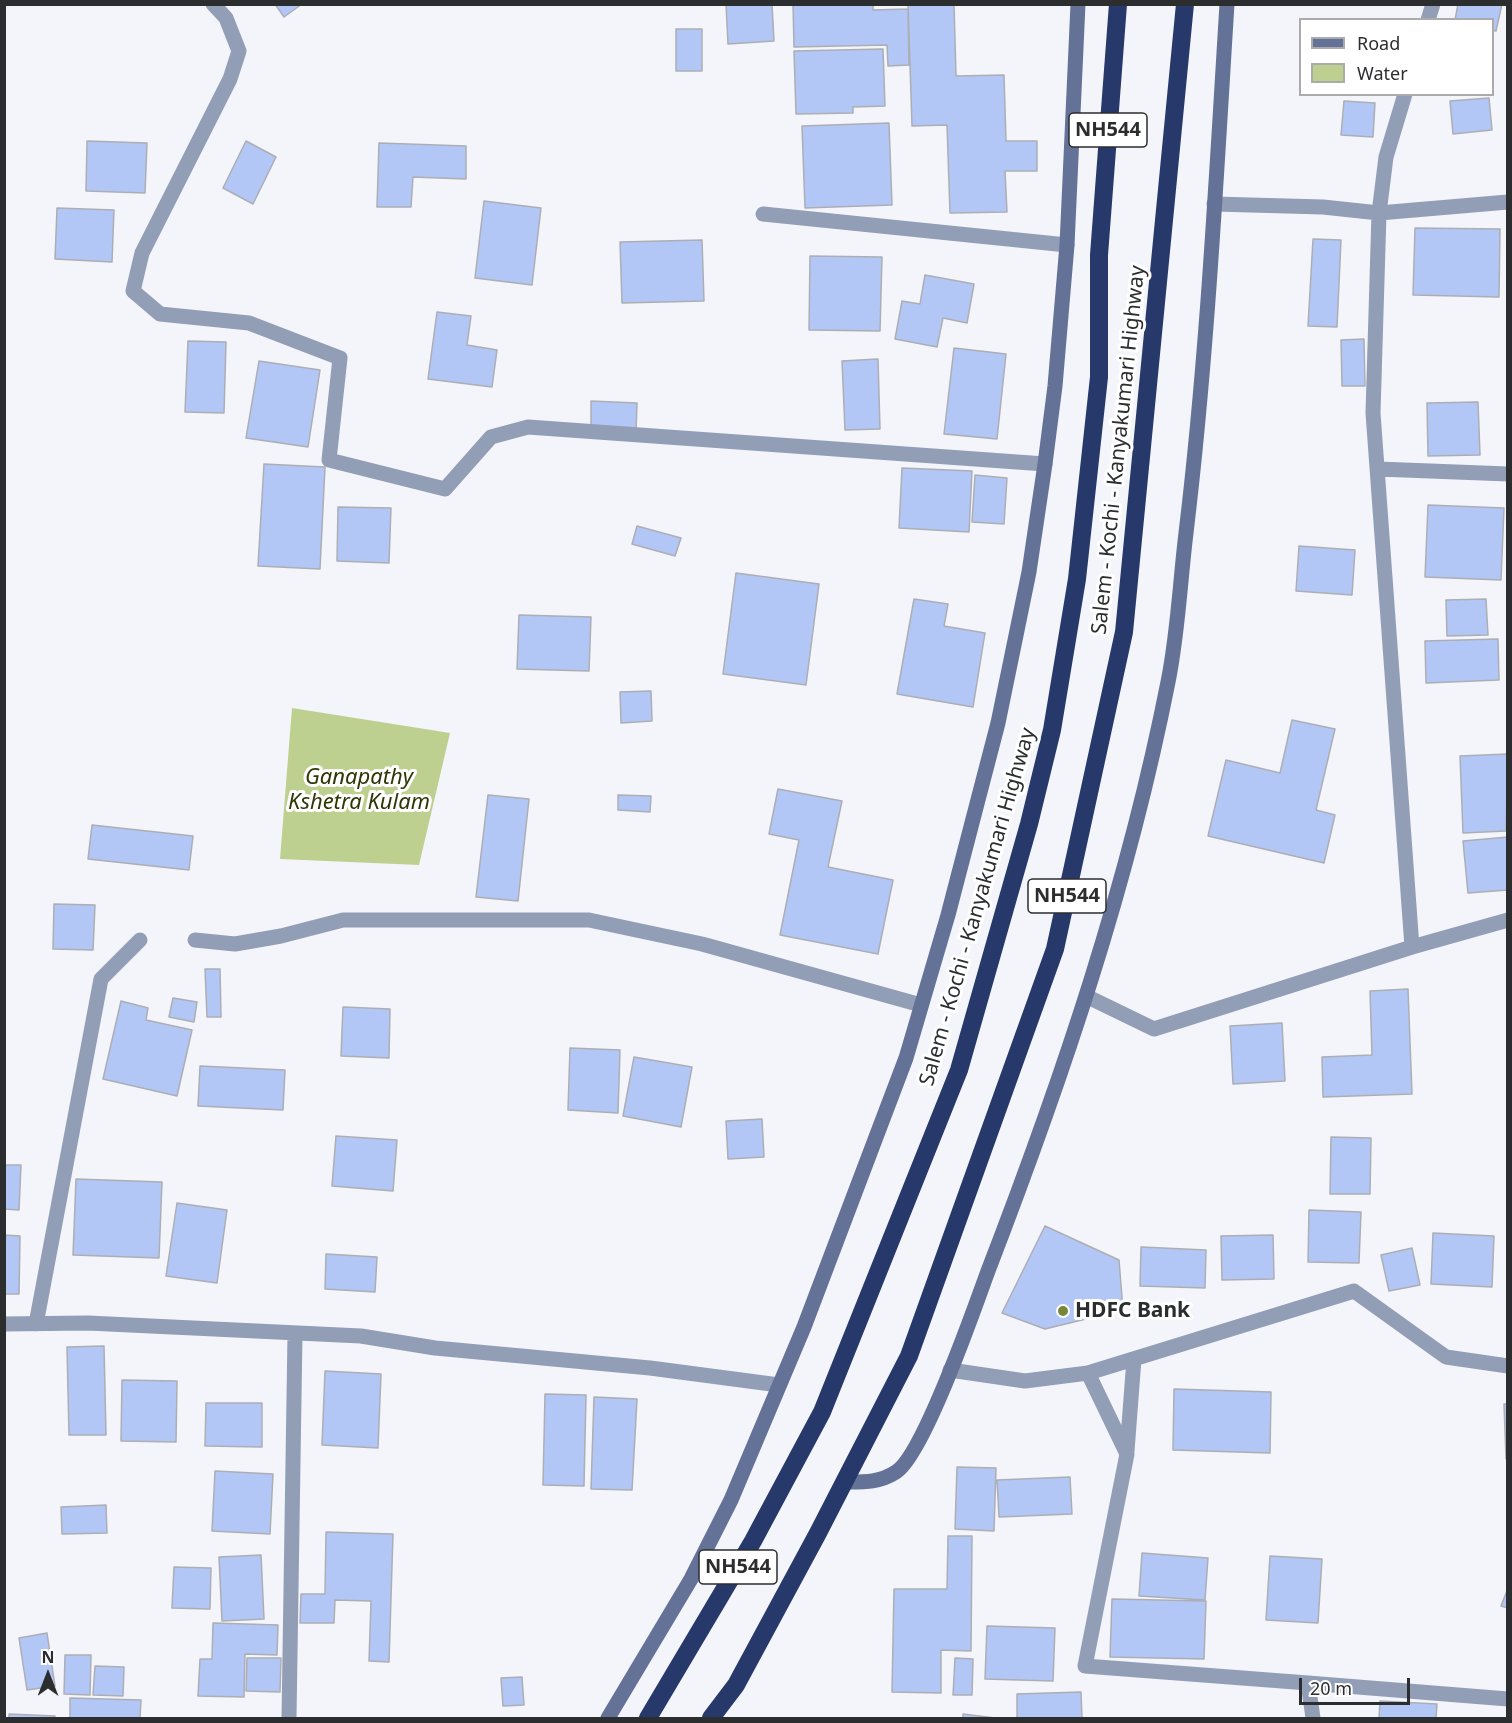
<!DOCTYPE html>
<html>
<head>
<meta charset="utf-8">
<style>
  body { margin:0 }
  #map { position:relative; width:1512px; height:1723px; overflow:hidden; background:#f3f5fb; font-family:"Noto Sans",sans-serif }
  canvas { display:block }
  .frame { position:absolute; inset:0; border:6px solid #2c2d2f; pointer-events:none }
  .legend { position:absolute; left:1299px; top:18px; width:195px; height:78px; box-sizing:border-box; background:#fff; border:2px solid #ababac; margin:0; padding:8px 10px; list-style:none; font-size:18px; color:#2c2d2f }
  .legend li { display:flex; align-items:center; gap:12px; height:30px }
  .legend b { width:30px; border:2px solid #ababac }
  .north { position:absolute; left:18px; top:1645px; width:60px; height:60px; -webkit-text-stroke:4px #fff; paint-order:stroke; rotate:0deg; font-size:16px; font-weight:700; line-height:24px; text-align:center; color:#2c2d2f }
  .north::after { content:''; display:block; margin:auto; width:21px; height:27px; background:#2c2d2f; clip-path:polygon(50% 0,100% 100%,50% 72%,0 100%) }
  .scale { position:absolute; left:1299px; top:1678px; width:111px; height:27px; box-sizing:border-box; border:3px solid #2c2d2f; border-top:0; padding-left:8px; font-size:18px; line-height:21px; white-space:nowrap; color:#2c2d2f; -webkit-text-stroke:4px #fff; paint-order:stroke }
</style>
</head>
<body>
<div id="map">
<canvas width="1512" height="1723"></canvas>
<div class="frame"></div>
<ul class="legend">
<li><b style="height:8px;background:#637296"></b>Road</li>
<li><b style="height:16px;background:#bed08f"></b>Water</li>
</ul>
<div class="north">N</div>
<div class="scale">20 m</div>
</div>
<script>
const g = document.querySelector('canvas').getContext('2d');
g.lineJoin = 'round';
function paint(path, color) {
  g.fillStyle = color;
  g.fill(path, 'evenodd');
}
function trace(path, color, width, dash) {
  g.strokeStyle = color;
  g.lineWidth = width;
  g.lineCap = dash ? 'butt' : 'round';
  g.setLineDash(dash || []);
  g.stroke(path);
}
function label(font, color, halo, rows, align = 'center') {
  g.font = font + ' "Noto Sans",sans-serif';
  g.lineWidth = 6;
  g.setLineDash([]);
  g.textBaseline = 'middle';
  g.strokeStyle = halo;
  g.fillStyle = color;
  for (const [text, x, y, turn = 0] of rows) {
    g.save();
    g.translate(x, y);
    g.rotate((+turn || 0) * Math.PI / 180);
    g.textAlign = isNaN(turn) ? turn : align;
    if (halo) g.strokeText(text, 0, 0);
    g.fillText(text, 0, 0);
    g.restore();
  }
}
paint(new Path2D(`
  M292 708 450 733 419 865 280 859Z`), '#bed08f');
const building = new Path2D(`
  M275 4H302L284 17Z
  M726 4H772L774 41 728 44Z
  M793 4H873V10L908 9 909 65 888 66 887 45 794 47Z
  M908 4H954L956 76 1004 75 1006 141H1037V171H1005L1007 212 950 213 947 125 912 126Z
  M1458 4H1502L1496 31 1492 30V20H1455Z
  M676 29H702V71H676Z
  M883 49 885 106 853 107V113L796 114 794 51Z
  M1489 98 1492 130 1453 134 1450 101Z
  M1344 101 1375 103 1373 137 1341 135Z
  M889 123 892 205 805 208 802 126Z
  M87 141 147 143 145 193 86 191Z
  M246 141 276 157 253 204 223 188Z
  M379 143 466 146V179L413 177 411 207H377Z
  M484 201 541 208 532 285 475 278Z
  M57 208 114 210 112 262 55 259Z
  M1415 228 1500 229 1499 297 1413 295Z
  M1313 239 1341 240 1337 327 1308 326Z
  M702 240 704 301 622 303 620 242Z
  M810 256 882 257 880 331 809 330Z
  M925 275 974 284 967 323 943 318 937 347 895 339 902 301 920 304Z
  M437 312 471 316 467 345 497 350 492 387 428 379Z
  M1364 339 1365 386H1342L1341 340Z
  M188 341 226 342 224 413 185 412Z
  M954 348 1006 354 997 439 944 434Z
  M878 359 880 429 845 430 842 361Z
  M259 361 320 370 308 447 246 438Z
  M591 401 637 403 636 432 591 431Z
  M1478 402 1480 455 1428 456 1427 403Z
  M264 464 325 467 320 569 258 566Z
  M902 468 972 471 969 532 899 528Z
  M975 475 1007 478 1004 524 972 522Z
  M1428 505 1504 508 1501 580 1425 577Z
  M338 507 391 508 389 563 337 561Z
  M637 526 681 538 675 556 632 544Z
  M1299 546 1355 550 1352 595 1296 591Z
  M736 573 819 584 806 685 723 674Z
  M914 599 948 604 944 626 985 633 973 707 897 694Z
  M1486 599 1488 635 1447 636 1446 600Z
  M519 615 591 617 589 671 517 669Z
  M1498 639 1499 680 1426 683 1425 641Z
  M651 691 652 721 621 723 620 692Z
  M1292 720 1335 729 1316 810 1335 815 1324 863 1208 836 1226 760 1280 773Z
  M1508 754 1506 831 1463 833 1460 756Z
  M778 789 842 801 828 867 893 880 878 954 780 935 799 840 769 834Z
  M488 795 529 799 518 901 476 897Z
  M618 795 651 796 650 812 618 810Z
  M92 825 193 836 189 870 88 859Z
  M1508 837V890L1468 893 1463 841Z
  M54 904 95 905 93 950 53 949Z
  M205 969H220L221 1017H207Z
  M1408 989 1412 1094 1323 1097 1322 1057 1372 1055 1370 991Z
  M173 998 197 1002 194 1022 169 1017Z
  M121 1001 148 1008 146 1020 192 1030 177 1096 103 1079Z
  M343 1007 390 1009 389 1058 341 1056Z
  M1282 1023 1285 1081 1233 1084 1230 1026Z
  M570 1048 620 1050 618 1113 568 1110Z
  M634 1057 692 1067 681 1127 623 1116Z
  M200 1066 285 1070 283 1110 198 1106Z
  M762 1119 764 1157 728 1159 726 1121Z
  M336 1136 397 1140 393 1191 332 1186Z
  M1331 1137 1371 1138 1370 1194H1330Z
  M4 1165H21L19 1210 4 1209Z
  M76 1179 162 1182 159 1258 73 1255Z
  M177 1203 227 1210 217 1283 166 1276Z
  M1309 1210 1361 1212 1359 1263 1308 1262Z
  M1045 1226 1119 1260 1123 1310 1045 1329 1002 1313Z
  M1433 1233 1494 1236 1492 1287 1431 1284Z
  M4 1235 20 1236 19 1294H4Z
  M1273 1235 1274 1279 1222 1280 1221 1236Z
  M1141 1247 1206 1250 1205 1288 1140 1286Z
  M1412 1248 1420 1285 1389 1291 1381 1255Z
  M326 1254 377 1257 375 1292 325 1289Z
  M104 1346 106 1435H69L67 1347Z
  M325 1371 381 1374 378 1448 322 1445Z
  M122 1380 177 1381 176 1442 121 1441Z
  M1174 1389 1271 1392 1270 1453 1173 1450Z
  M545 1394 586 1395 584 1486 543 1485Z
  M594 1397 637 1399 632 1490 591 1489Z
  M206 1403H262V1447L205 1446Z
  M1504 1404H1508V1459H1506Z
  M957 1467 996 1468 994 1531 955 1529Z
  M215 1471 273 1474 270 1534 212 1531Z
  M1070 1477 1072 1514 999 1517 997 1480Z
  M106 1505 107 1533 62 1534 61 1507Z
  M326 1532 393 1534 389 1662 369 1661 371 1601 335 1600 334 1623H300L301 1594H325Z
  M948 1536H972L971 1651 941 1650V1693L892 1692 894 1589H947Z
  M1142 1553 1208 1558 1205 1600 1139 1596Z
  M261 1555 264 1619 222 1621 219 1557Z
  M1270 1556 1322 1559 1318 1623 1266 1620Z
  M174 1567 211 1568 210 1609 172 1608Z
  M1508 1588V1608L1501 1606Z
  M1112 1599 1206 1601 1204 1659 1110 1657Z
  M213 1623 278 1625 277 1655 245 1654 244 1697 198 1696 200 1659H212Z
  M987 1626 1055 1628 1053 1681 985 1679Z
  M47 1633 55 1686 27 1690 19 1638Z
  M65 1655H91L90 1695 64 1694Z
  M247 1658H281L280 1692 246 1691Z
  M955 1658 973 1659 972 1695H953Z
  M95 1666 124 1667 123 1696 93 1695Z
  M522 1677 524 1705 503 1706 501 1678Z
  M1081 1692 1082 1718H1017V1694Z
  M70 1698 141 1700 140 1718H70Z
  M1380 1701 1437 1704 1436 1718H1379Z
  M9 1714 55 1716V1718H9Z
  M963 1714 995 1718H963Z`);
paint(building, '#b3c7f6');
trace(building, '#acaeb4', 1.5);
trace(new Path2D(`
  M213 4 226 18 239 51 230 79 142 253 133 291 160 314 249 323 340 358 329 460 445 489 491 437 528 427 1045 464
  M1428 20 1433 4
  M1405 94 1386 157 1379 213 1373 413 1412 947
  M1214 204 1323 207 1379 213 1508 202
  M763 214 1067 245
  M1378 469 1508 474
  M195 940 235 944 281 936 343 920H589L702 944 921 1005
  M1088 997 1154 1029 1412 947 1508 920
  M4 1324 88 1323 361 1336 435 1348 650 1368 779 1385
  M36 1324 101 979 140 940
  M950 1370 1025 1381 1088 1373
  M1127 1451 1134 1359
  M1308 1683 1508 1699
  M289 1718 295 1334
  M1313 1718 1308 1683 1085 1666 1127 1454 1088 1373 1354 1291 1446 1357 1508 1366`), '#929db6', 15);
trace(new Path2D(`
  M844 1482C863 1482 879 1483 896 1472 924 1454 974 1309 988 1271 1062 1079 1128 885 1168 682 1178 633 1180 582 1186 533 1207 358 1216 181 1227 4
  M608 1718 691 1579 731 1500 804 1327 906 1058 948 915 998 723 1029 572 1045 464 1055 386 1067 245 1078 4`), '#637296', 15);
trace(new Path2D(`
  M648 1718 753 1541 822 1412 959 1070 1029 824 1052 730 1077 579 1099 377V255L1118 4
  M711 1718 736 1685 818 1533 909 1356 1055 949 1124 632 1185 4`), '#27396a', 18);
for (const [x, y, r, color] of [
  [1063,1311,6,"#768838"]
]) {
  const dot = new Path2D();
  dot.arc(x, y, r, 0, 2 * Math.PI);
  g.fillStyle = color;
  g.fill(dot);
  trace(dot, '#fff', 2);
}
for (const [x, y, w] of [
  [1108,130,78],
  [1067,896,78],
  [738,1567,78]
]) {
  const box = new Path2D();
  box.roundRect(x - w / 2, y - 17, w, 34, 4.5);
  g.fillStyle = '#fff';
  g.fill(box);
  trace(box, '#2c2d2f', 1.5);
}
label('bold 20px', '#2c2d2f', null, [
  ["NH544",1108,130],
  ["NH544",1067,896],
  ["NH544",738,1567]
]);
label('21px', '#2c2d2f', '#fff', [
  ["Salem - Kochi - Kanyakumari Highway",1119,450,-84],
  ["Salem - Kochi - Kanyakumari Highway",978,907,-74]
]);
label('bold 21px', '#2c2d2f', '#fff', [
  ["HDFC Bank",1075,1311]
], 'left');
label('italic 22px', '#2e3705', '#fff', [
  ["Ganapathy",359,778],
  ["Kshetra Kulam",359,803]
]);
</script>
</body>
</html>
